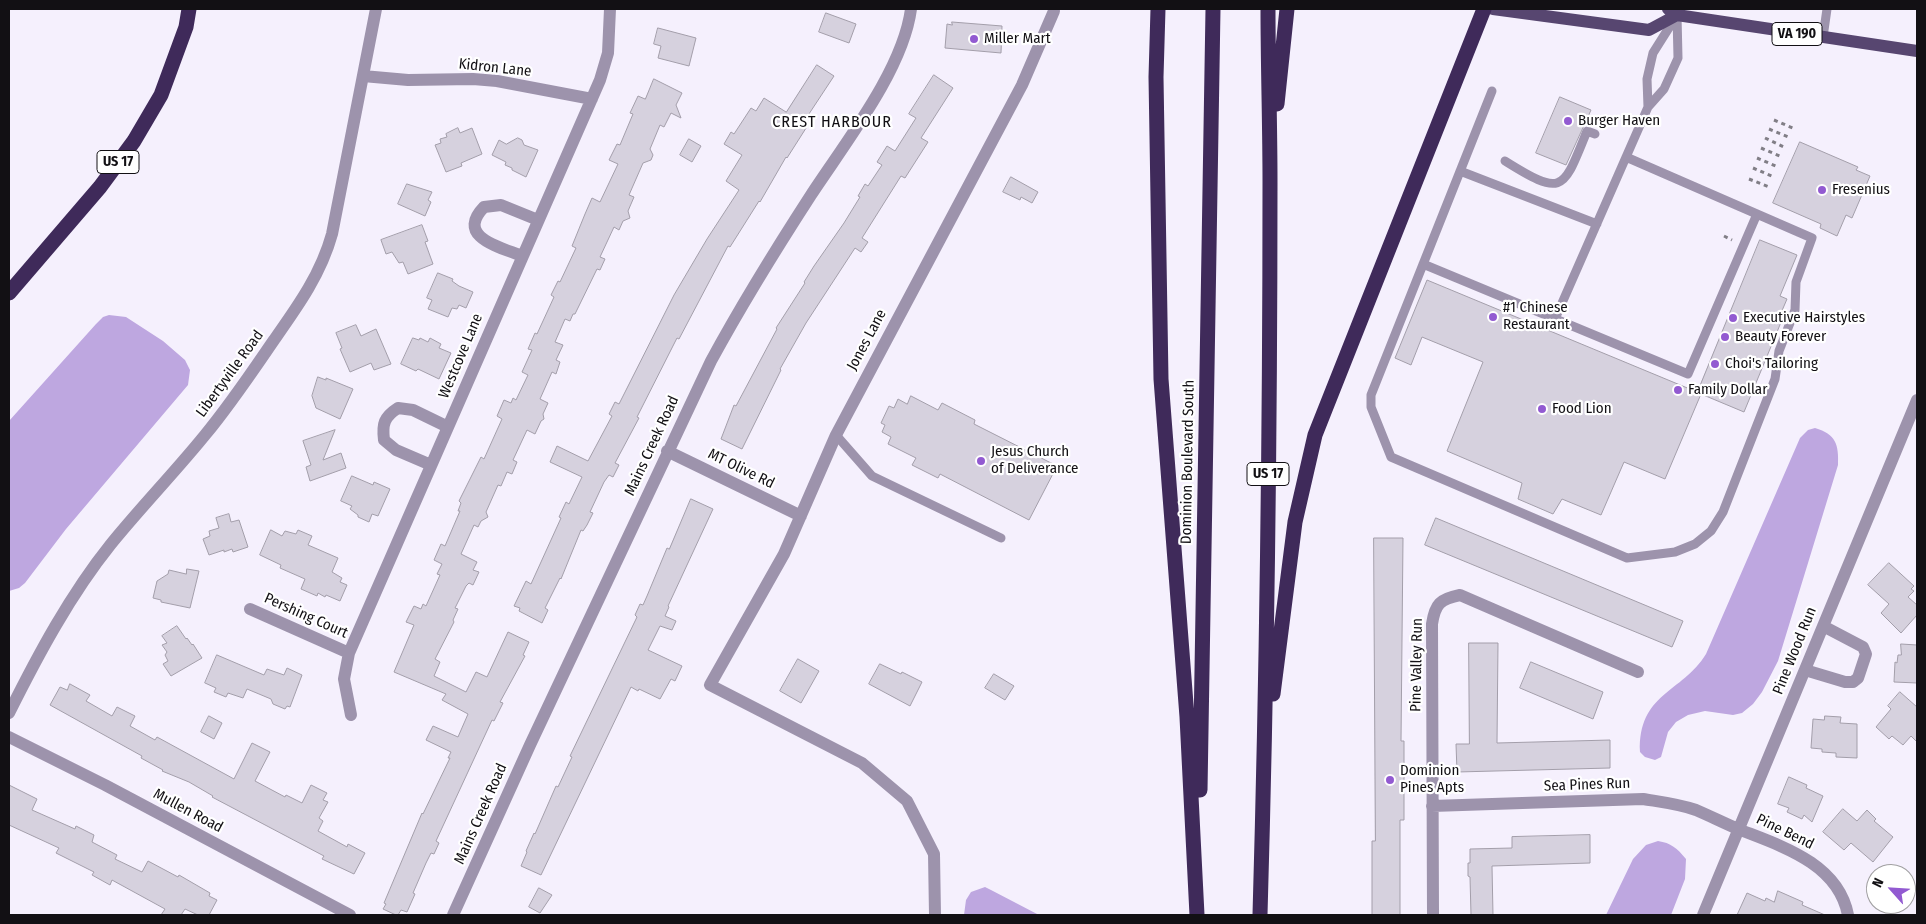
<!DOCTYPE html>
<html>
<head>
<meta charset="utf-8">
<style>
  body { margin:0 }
  #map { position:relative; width:1926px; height:924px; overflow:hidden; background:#f5f0fd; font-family:"Fira Sans Condensed",sans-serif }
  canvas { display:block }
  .frame { position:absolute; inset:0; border:10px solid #121014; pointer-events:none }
  .north { position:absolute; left:1866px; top:864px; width:50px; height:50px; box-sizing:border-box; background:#fff; border:1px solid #a09fa1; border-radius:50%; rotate:296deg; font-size:14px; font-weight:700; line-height:20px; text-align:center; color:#121014 }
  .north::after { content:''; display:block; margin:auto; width:18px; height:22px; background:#925ad1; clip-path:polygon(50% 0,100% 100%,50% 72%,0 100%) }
</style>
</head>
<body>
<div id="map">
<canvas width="1926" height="924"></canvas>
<div class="frame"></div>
<div class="north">N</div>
</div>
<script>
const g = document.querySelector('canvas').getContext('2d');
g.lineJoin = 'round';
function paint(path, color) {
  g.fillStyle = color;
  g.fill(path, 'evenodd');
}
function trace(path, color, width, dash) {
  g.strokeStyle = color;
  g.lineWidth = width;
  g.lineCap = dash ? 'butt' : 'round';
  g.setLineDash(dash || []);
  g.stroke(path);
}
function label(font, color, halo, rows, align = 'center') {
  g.font = font + ' "Fira Sans Condensed",sans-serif';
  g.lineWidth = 4.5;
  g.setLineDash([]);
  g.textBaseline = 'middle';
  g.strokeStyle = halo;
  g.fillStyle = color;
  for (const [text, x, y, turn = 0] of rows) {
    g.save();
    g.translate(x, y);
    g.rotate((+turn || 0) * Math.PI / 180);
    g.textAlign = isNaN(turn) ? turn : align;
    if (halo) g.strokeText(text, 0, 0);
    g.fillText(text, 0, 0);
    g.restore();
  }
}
paint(new Path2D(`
  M109 315 126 317 163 341 185 360 190 370 188 385 66 529 25 583 19 588 9 591V421L96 324 103 317Z
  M1815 428C1836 434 1839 445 1838 465L1778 661 1762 692 1753 704 1742 713 1733 715 1705 711 1688 715 1676 722 1668 732 1661 757 1655 760 1645 757 1640 752C1638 693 1682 693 1706 654L1800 438 1808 430Z
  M1658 841C1671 843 1677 848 1686 859L1685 879 1671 915H1606L1633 859 1646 845Z
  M985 887 991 890 1039 915H964L966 900 971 892Z`), '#bea7e0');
const building = new Path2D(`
  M826 13 856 24 849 43 819 32Z
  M952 22 1002 26 1001 53 945 48 947 24 952 25Z
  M658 28 696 38 689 66 658 58 661 46 654 44Z
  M817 65 834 76 803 123 808 125 787 158 786 157 760 202 759 201 730 247 728 246 679 339 677 338 637 417 639 418 615 463 619 465 613 477 609 475 604 482 590 512 593 513 587 525 583 531 581 530 561 579 560 578 545 608 548 610 542 623 519 611 520 608 514 606 526 581 531 584 561 518 559 517 566 502 569 504 582 477 550 462 557 446 588 461 612 416 609 414 615 402 619 404 674 295 707 239 739 190 726 181 742 155 724 144 731 132 734 134 751 108 756 111 764 98 786 112Z
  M934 75 953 88 921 138 928 142 905 178 901 176 862 238 868 242 861 252 855 248 806 323 780 369 781 370 742 449 721 439 734 405 736 406 777 329 776 328 805 283 804 282 814 266 844 223 860 197 858 196 865 184 868 186 882 165 877 162 887 146 895 151 916 118 909 114Z
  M654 79 682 93 676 105 681 118 671 113 664 127 660 125 650 149 653 155 651 160 643 163 629 195 634 197 628 211 630 218 623 221 619 230 614 227 600 257 605 259 600 270 597 269 575 314H573L570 321 565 319 555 342 563 345 556 360 560 362 556 374 552 372 540 399 548 403 543 414 544 419 541 421 535 434 527 430 513 460 517 462 512 474 507 472 501 486 498 485 486 512 488 517 481 521 478 527 474 525 461 554 477 562 473 570 479 572 473 585 469 583 466 586 455 608 458 609 453 620 454 622 435 659 440 662 434 676 466 692 476 672 487 677 508 632 529 642 523 655 525 656 500 702 503 703 494 721 492 720 436 841 439 843 434 854 431 853 426 863 413 893 415 894 407 912 401 910 398 915H396L383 909 386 904 384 903 422 813 423 814 450 758H448L451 752 426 740 433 726 458 737 468 714 442 700 446 694 394 672 414 625 406 622 414 606 421 609 423 604 426 606 440 575 437 574 442 564 434 560 441 544 445 546 460 511H458L461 503 459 501 481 457 484 459 502 419 497 416 504 400 511 403 513 398 516 400 528 375 522 372 532 350 528 349 535 333 537 334 554 297 551 295 558 281 560 282 576 248 572 246 585 214 592 198 600 202 618 164 609 160 617 144 620 145 633 114 630 113 638 96 645 99Z
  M1560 97 1591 110 1566 165 1536 153Z
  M458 128 460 133 472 128 482 154 461 163 462 166 446 172 435 145 441 143 440 139 447 137 446 134Z
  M518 138 522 140 524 145 538 150 526 177 512 170V168L505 165 506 162 492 155 499 140 506 144Z
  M689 139 701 146 692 162 680 155Z
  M1800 142 1858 167 1856 170 1870 176 1852 218 1846 215 1837 236 1820 228 1821 224 1773 203Z
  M1011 177 1038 192 1032 203 1021 197 1020 200 1003 192Z
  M407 184 432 192 428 200 431 202 425 216 398 204Z
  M422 225 428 241 425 242 433 264 408 274 403 262 399 263 392 252 386 254 381 240Z
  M1760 240 1797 255 1780 296 1787 299 1781 313 1784 315 1744 412 1701 394 1665 479 1624 462 1601 515 1562 499 1553 514 1518 499 1522 483 1447 451 1483 362 1422 337 1411 365 1395 358 1427 280 1697 392Z
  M438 273 453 279 452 281 459 286 473 292 466 308 459 305 457 309 452 308 448 317 428 309 432 300 427 298Z
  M356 325 361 336 376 329 391 364 374 370 371 363 350 372 340 349 342 348 336 333Z
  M413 338 419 340 420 338 428 342 430 338 441 344 439 348 451 353 439 379 418 369 416 371 401 364Z
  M318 377 326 380V378L353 389 340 419 316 408 312 396Z
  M911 396 938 410 942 403 975 420 974 424 1057 466 1029 520 940 474 938 478 912 465 916 458 888 444 891 437 882 432 885 425 881 423 889 406 894 408 898 399 907 404Z
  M335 430 323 460 341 453 346 468 310 481 306 467 311 465 303 441Z
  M352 476 373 485 374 482 390 489 378 516 372 514 369 522 358 517V515L350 509 352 506 341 501Z
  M691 499 713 509 668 606 669 607 665 616 676 621 672 630 660 626 648 650 682 666 675 681 671 679 660 699 639 689 638 691 631 687 541 875 521 866 527 852 526 851 534 833 535 834 556 786 558 787 572 757 570 756 637 617 635 615 640 604 643 605 647 596 667 548 669 549Z
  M229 514 231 522 239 520 248 547 233 552 232 549 224 552V550L209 555 203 539 210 536 209 531 219 528 216 518Z
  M1436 518 1683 621 1672 647 1425 545Z
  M271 530 282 536 285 531 296 534 298 530 312 536 308 545 338 558 332 572 342 578 340 582 347 585 340 601 326 595 325 597 318 593 317 596 301 589 305 579 280 568 281 565 260 555Z
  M1374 538H1403L1401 741H1404V820H1400V915H1372V841H1375Z
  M1889 563 1914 586 1911 589 1914 591 1908 597 1917 605V615L1901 633 1881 613 1889 604 1868 585Z
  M187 569 199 571 190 608 161 602V600L153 598 157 581 168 574 169 570 186 574Z
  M177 626 186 639 187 638 192 645 193 644 202 658 171 676 163 664 168 661 165 655 167 652 162 645 167 643 162 636Z
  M1469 643H1498L1497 743 1610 740V768L1457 772 1456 744H1469Z
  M1901 644 1917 645V683L1894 682 1895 662 1897 663 1898 655H1901Z
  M217 655 264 675 267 669 284 675 287 668 302 675 290 707 287 706 285 709 273 704 271 699 247 689 243 698 228 693 226 697 214 692 216 688 205 683Z
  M798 659 819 671 801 703 780 691Z
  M1531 662 1603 692 1593 719 1520 688Z
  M880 664 901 674 902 672 922 682 910 706 869 684Z
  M994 674 1014 686 1005 700 985 688Z
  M70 684 90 695 86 701 112 716 117 707 135 716 130 726 155 740 157 737 234 779 252 743 270 752 255 781 285 797 286 795 302 803 311 785 327 793 323 800 328 802 319 818 323 821 318 831 347 847 348 844 365 853 354 874 322 859 324 856 212 797 213 796 189 782 162 771 163 770 141 758 142 756 50 705 60 687 67 690Z
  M1900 692 1917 707V742L1911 736 1903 745 1892 736 1889 739 1876 727 1891 709 1888 706Z
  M209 716 222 723 214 739 201 732Z
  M1825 716 1841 717 1840 723 1857 724V758L1836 757V753L1822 752V749L1811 748 1813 719 1824 720Z
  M1789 777 1807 785 1806 788 1823 796 1812 822 1804 815 1802 819 1787 812 1789 808 1778 804Z
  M9 785 37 799 32 810 75 829 76 826 94 835 92 842 117 855 115 859 142 872 148 861 178 877 179 875 210 893 209 896 217 900 209 915H198L185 909 181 915H161L165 909 112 880 110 885 92 875 94 872 56 853 59 848 9 825Z
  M1843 809 1857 821 1867 810 1876 819 1874 821 1893 837 1873 862 1851 843 1844 850 1823 832Z
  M1590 835V863L1492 866 1493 915H1471L1470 877 1468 876V863H1470V849L1512 848V837Z
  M539 888 552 895 540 913 529 907Z
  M1778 891 1803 902 1802 905 1825 915H1737L1747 893 1765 901 1766 898 1774 902Z`);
paint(building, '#d6d1de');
trace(building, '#a39eaa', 1);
trace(new Path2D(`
  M1774 120 1795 129
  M1769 129 1791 138
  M1765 138 1786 148
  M1761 148 1782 157
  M1757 158 1778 167
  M1753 168 1774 177
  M1749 179 1769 187
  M1724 236 1732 240`), '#817e86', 3, [4, 4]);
trace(new Path2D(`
  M1823 37 1827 9
  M1492 91 1371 395V407L1391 457 1627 558 1675 552 1695 544 1711 531 1723 512 1775 379 1779 351 1795 310 1796 282 1812 238 1626 157
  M1505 161C1564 198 1563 190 1587 131L1595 134
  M1460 171 1597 224
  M1423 264 1688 374 1757 214
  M1555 319 1648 107 1664 89 1678 58 1677 15 1653 53 1647 79 1648 107
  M836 435 872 476 1001 538`), '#9d93ac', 9);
trace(new Path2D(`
  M363 76 408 80 473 79 497 81 592 99
  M522 256C500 247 455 237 484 207L501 205 538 220
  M667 451 801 516
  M431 465 396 450 384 440C382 424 384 417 398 408L413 410 448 427
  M250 609 349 653
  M1805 670 1845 682H1853L1858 678 1866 654 1863 647 1823 626
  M9 713C38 655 70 595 111 544 141 507 175 472 205 435 230 405 252 372 274 340 298 306 321 274 332 234L376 9
  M351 715 344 679 349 653 600 80 608 53 610 9
  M9 737 105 785 350 915
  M1432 806 1643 799C1661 802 1679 804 1696 810 1710 816 1724 823 1738 829 1781 846 1838 863 1848 915
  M453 915 530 745 711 361C742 304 776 249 811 195 845 143 903 70 911 9
  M935 915 934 854 907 801 862 763 710 685 784 554 836 435 1022 85 1054 11
  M1433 915 1432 624C1435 604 1440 599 1460 595L1638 672
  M1703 915 1917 400`), '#9d93ac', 12);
trace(new Path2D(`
  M1493 9 1649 30 1677 15
  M1668 9 1677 15 1917 51`), '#574670', 12);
trace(new Path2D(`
  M1158 9 1156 77 1161 379 1187 717 1197 915
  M1277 104 1287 9
  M9 293 100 187 134 141 161 95 186 27 189 9
  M1273 694 1295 522 1315 435 1484 9
  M1200 790 1213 9
  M1260 915C1267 671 1270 426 1270 182 1270 124 1268 66 1268 9`), '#3f2a5a', 15);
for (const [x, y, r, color] of [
  [974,39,5,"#925ad1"],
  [1568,121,5,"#925ad1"],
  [1822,190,5,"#925ad1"],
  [1493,317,5,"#925ad1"],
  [1733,318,5,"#925ad1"],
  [1725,337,5,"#925ad1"],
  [1715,364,5,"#925ad1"],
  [1678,390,5,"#925ad1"],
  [1542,409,5,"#925ad1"],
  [981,461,5,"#925ad1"],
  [1390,780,5,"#925ad1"]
]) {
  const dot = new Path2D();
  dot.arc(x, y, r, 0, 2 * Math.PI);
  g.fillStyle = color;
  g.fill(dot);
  trace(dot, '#fff', 2);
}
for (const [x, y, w] of [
  [1797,34,50],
  [118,162,42],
  [1268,474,42]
]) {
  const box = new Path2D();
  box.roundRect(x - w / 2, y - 11.5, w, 23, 4);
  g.fillStyle = '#fff';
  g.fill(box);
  trace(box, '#121014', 1);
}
label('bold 14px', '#121014', null, [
  ["VA 190",1797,34],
  ["US 17",118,162],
  ["US 17",1268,474]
]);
label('15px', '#121014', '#fff', [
  ["Miller Mart",984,39],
  ["Burger Haven",1578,121],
  ["Fresenius",1832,190],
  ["#1 Chinese",1503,308],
  ["Restaurant",1503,325],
  ["Executive Hairstyles",1743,318],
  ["Beauty Forever",1735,337],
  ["Choi's Tailoring",1725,364],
  ["Family Dollar",1688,390],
  ["Food Lion",1552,409],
  ["Jesus Church",991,452],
  ["of Deliverance",991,469],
  ["Dominion",1400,771],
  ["Pines Apts",1400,788]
], 'left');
label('15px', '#121014', '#fff', [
  ["Kidron Lane",495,68,6],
  ["Jones Lane",867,340,-62],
  ["Westcove Lane",461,356,-67],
  ["Libertyville Road",230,374,-54],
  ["Mains Creek Road",652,446,-65],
  ["Dominion Boulevard South",1188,462,-89],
  ["MT Olive Rd",741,469,26],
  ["Pershing Court",306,616,24],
  ["Pine Wood Run",1795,651,-68],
  ["Pine Valley Run",1417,665,-89],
  ["Sea Pines Run",1587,785,-2],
  ["Mullen Road",188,811,28],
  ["Mains Creek Road",481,814,-66],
  ["Pine Bend",1785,832,26]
]);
g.letterSpacing = '1px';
label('16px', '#121014', '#fff', [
  ["CREST HARBOUR",832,123]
]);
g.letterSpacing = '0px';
</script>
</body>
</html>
